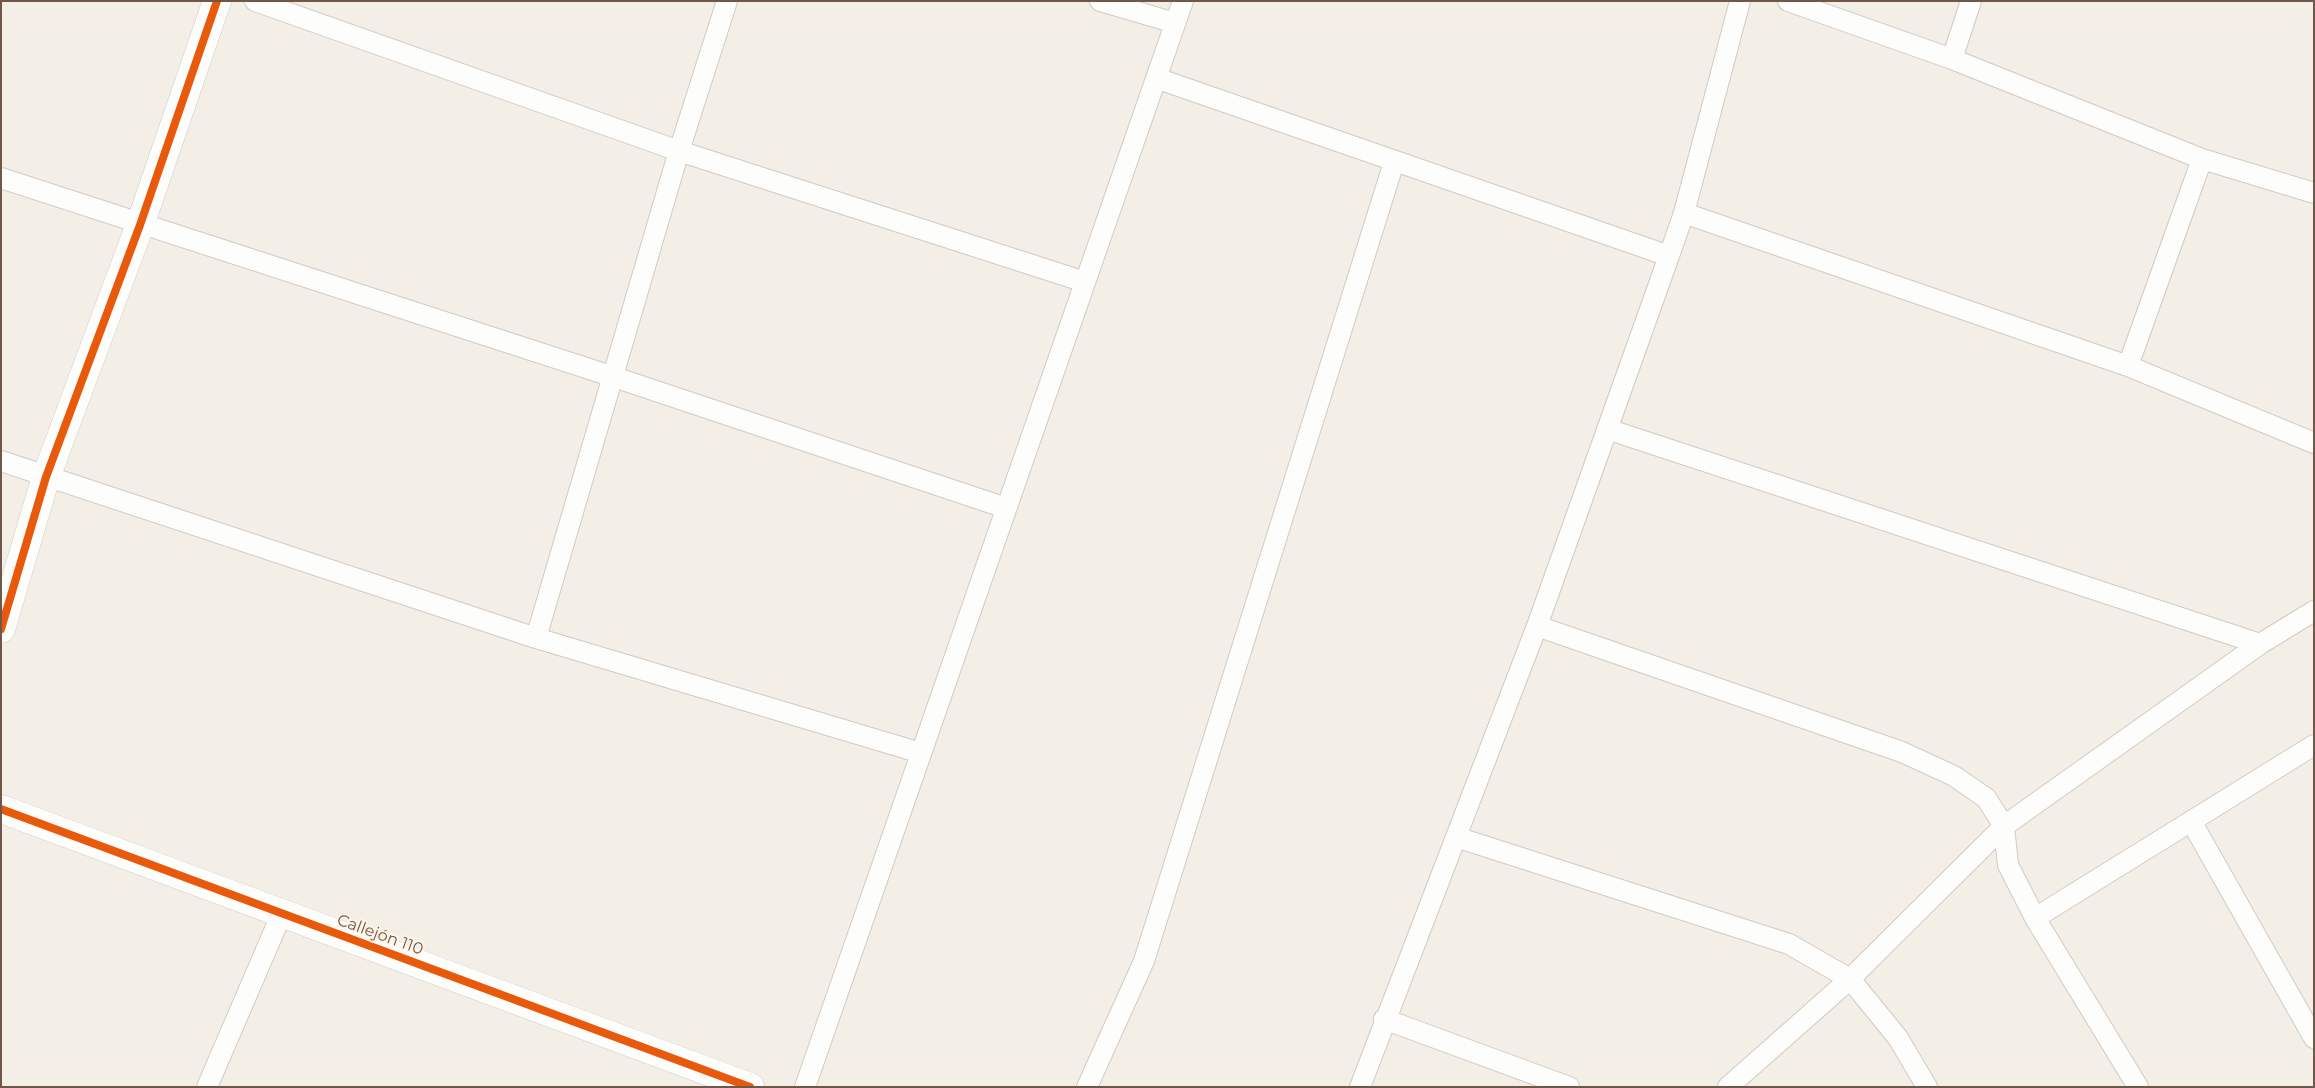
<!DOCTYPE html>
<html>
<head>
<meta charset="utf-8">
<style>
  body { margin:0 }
  #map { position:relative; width:2315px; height:1088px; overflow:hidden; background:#f4efe6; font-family:Montserrat,sans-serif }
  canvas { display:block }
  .frame { position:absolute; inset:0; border:2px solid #6f5749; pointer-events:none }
</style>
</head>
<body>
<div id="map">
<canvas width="2315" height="1088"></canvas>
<div class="frame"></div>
</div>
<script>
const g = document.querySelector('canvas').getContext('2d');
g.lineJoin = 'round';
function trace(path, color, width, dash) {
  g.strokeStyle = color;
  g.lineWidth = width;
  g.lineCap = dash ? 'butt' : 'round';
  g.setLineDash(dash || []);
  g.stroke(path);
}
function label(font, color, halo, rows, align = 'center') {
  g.font = font + ' Montserrat,sans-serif';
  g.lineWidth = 4;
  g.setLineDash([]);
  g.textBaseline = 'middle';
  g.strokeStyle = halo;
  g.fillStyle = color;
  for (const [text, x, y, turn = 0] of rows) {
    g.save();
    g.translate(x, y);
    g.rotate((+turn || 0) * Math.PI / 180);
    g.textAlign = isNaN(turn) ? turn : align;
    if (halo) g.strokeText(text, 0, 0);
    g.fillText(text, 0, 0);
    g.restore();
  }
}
const lane = new Path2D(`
  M255 1 679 151 1085 282
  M1100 1 1175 23
  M1788 1 1952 59 2202 159 2314 193
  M1952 59 1971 1
  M1156 78 1669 256
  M1 178 614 377 1006 508
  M1684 213 2128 366 2314 443
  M2128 366 2202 159
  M1607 429 2260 644
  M1 461 536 638 921 753
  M1537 626 1902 752 1954 776 1986 798 2004 826 1850 979 1728 1087
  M536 638 679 151 727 1
  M2191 821 2314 1038
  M1456 837 1789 944 1850 979 1898 1038 1927 1087
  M2035 918 2314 745
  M1384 1019 1569 1087
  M207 1087 282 913
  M805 1087 1183 1
  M1087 1087 1144 961 1394 162
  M1360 1087 1537 626 1669 256 1684 213 1740 1
  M2138 1087 2035 918 2008 865 2004 826 2260 644 2314 611`);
const street = new Path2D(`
  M1 629 46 477 140 225 217 1
  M1 809 750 1087`);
trace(lane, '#d2cac2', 22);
trace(street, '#d2cac2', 29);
trace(lane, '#fdfdfb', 20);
trace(street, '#fdfdfb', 28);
trace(new Path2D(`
  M1 629 46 477 140 225 217 1
  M1 809 750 1087`), '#e8590c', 8);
label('16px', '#6f5749', '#fef4e5', [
  ["Callejón 110",380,935,20]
]);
</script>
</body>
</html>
